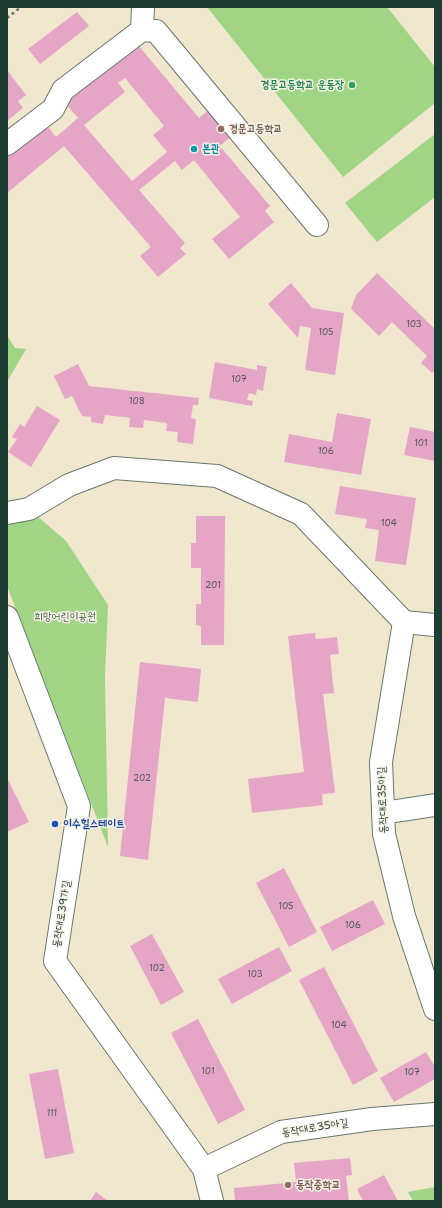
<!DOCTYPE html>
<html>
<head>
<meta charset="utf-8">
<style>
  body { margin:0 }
  #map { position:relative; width:442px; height:1208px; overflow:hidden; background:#f0e7ce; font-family:"Shantell Sans",sans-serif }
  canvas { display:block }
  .frame { position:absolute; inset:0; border:8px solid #1f3d34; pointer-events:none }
</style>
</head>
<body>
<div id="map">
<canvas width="442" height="1208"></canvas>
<div class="frame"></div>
</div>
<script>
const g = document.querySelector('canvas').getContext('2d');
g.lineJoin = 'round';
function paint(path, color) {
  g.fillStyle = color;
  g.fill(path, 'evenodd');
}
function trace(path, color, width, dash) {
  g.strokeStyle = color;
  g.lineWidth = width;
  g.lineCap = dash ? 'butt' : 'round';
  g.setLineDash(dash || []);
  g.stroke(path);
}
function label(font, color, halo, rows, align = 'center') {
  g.font = font + ' "Shantell Sans","Poor Story",sans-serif';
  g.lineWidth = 3;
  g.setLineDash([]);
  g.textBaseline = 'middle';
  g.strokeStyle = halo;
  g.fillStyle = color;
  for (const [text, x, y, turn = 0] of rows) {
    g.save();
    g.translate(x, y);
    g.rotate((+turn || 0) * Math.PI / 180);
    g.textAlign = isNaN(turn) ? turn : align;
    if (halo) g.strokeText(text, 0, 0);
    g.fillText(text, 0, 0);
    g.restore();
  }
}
paint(new Path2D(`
  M207 7H387L435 67V103L343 177Z
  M435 134V197L377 242 345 203Z
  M7 335 15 348 26 349 7 382Z
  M36 515 66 541 108 605 105 676 108 847 7 586V523Z
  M435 1187V1201H413L408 1192Z`), '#9fd585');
paint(new Path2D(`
  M77 12 89 26 40 64 28 49Z
  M138 45 199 118 212 107 234 134 220 146 270 206 265 211 274 222 229 259 212 239 240 217 194 160 182 170 175 161 139 190 185 243 180 248 186 254 158 277 140 256 151 247 64 146 7 193V155L45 123 56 137 78 118 66 104 70 102 69 94 93 74 104 73 100 68ZM125 78 164 126 153 135 167 152 132 181 84 125 125 92 118 83Z
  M7 70 26 95 18 101 23 108 7 121Z
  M377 273 435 329V370L432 373 421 363 427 356 392 322 379 336 351 309 356 295Z
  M291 283 312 308 344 313 335 375 305 370 311 328 300 326 298 338 268 304Z
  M215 362 257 370V365L267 367 263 391 257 389 256 395 249 393 247 400 253 401 252 406 209 398Z
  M78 364 89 386 199 398 198 405H193L191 418 196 419 193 444 177 442 178 432 166 431 167 423 144 420 143 428 129 427 130 418 105 415 103 424 91 422V417L82 416 72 396 65 399 54 376Z
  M37 406 60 420 31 467 8 452 17 439 12 437 20 424 24 427Z
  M337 413 371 419 361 475 284 462 289 434 332 442Z
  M410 427 435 432V461L404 455Z
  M340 486 416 498 406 565 375 561 379 530 365 528 367 519 335 514Z
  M196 516H225L224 645H201V626L196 625V604H201V568H191V543H196Z
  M315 633 316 639 337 637 339 654 330 655 334 693 323 694 335 793 322 794 323 805 252 813 248 779 304 772 288 636Z
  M140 662 201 669 198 702 165 698 148 860 120 856Z
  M7 778 29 822 7 832Z
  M284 868 317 932 289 947 256 883Z
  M373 900 385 924 332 951 320 927Z
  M152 934 184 992 161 1005 130 946Z
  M279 947 292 971 232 1004 218 979Z
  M324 967 378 1071 353 1085 299 980Z
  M198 1019 245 1110 218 1124 171 1033Z
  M426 1052 435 1067V1079L394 1102 380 1078Z
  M58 1069 74 1153 45 1159 29 1074Z
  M350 1158 352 1175 346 1176 349 1201H235L234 1188 296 1182 294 1163Z
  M384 1175 398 1201H363L357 1189Z
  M96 1192 108 1201H90Z`), '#e5a5c7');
const minor = new Path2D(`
  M142 30 156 31 317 225
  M7 144 53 109 63 90 142 30 143 7
  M7 513 29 509 69 485 114 468 217 476 301 514 404 622
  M7 617 79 806 55 961 204 1169 212 1201
  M404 622 381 762 384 834 404 916 435 1009
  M404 622 435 625
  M383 813 435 805
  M204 1169 281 1132 372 1119 435 1114`);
trace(minor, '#68786a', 24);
trace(new Path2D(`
  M7 18 21 7`), '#68786a', 2.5, [3, 3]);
trace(minor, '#fff', 22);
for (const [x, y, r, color] of [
  [352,85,4,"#2e9e5b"],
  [221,129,4,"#8d6e63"],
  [194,149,4,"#0f9aa8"],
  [55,824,4,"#1a4fb4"],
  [288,1185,4,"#8d6e63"]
]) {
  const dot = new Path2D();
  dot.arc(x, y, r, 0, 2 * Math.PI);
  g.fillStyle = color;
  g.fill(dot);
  trace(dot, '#f7f3e8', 1.5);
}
label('9px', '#505759', null, [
  ["103",414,325],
  ["105",326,333],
  ["107",239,380],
  ["108",137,402],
  ["101",421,444],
  ["106",326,452],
  ["104",389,524],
  ["201",213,586],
  ["202",142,779],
  ["105",286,907],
  ["106",353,926],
  ["102",157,969],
  ["103",255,975],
  ["104",339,1026],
  ["101",208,1072],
  ["107",412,1073],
  ["111",52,1114]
]);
label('bold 11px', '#27864d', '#f7f3e8', [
  ["경문고등학교 운동장",344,85]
], 'right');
label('bold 11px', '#785e54', '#f7f3e8', [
  ["경문고등학교",229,129],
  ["동작중학교",296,1185]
], 'left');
label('bold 11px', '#0d838f', '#f7f3e8', [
  ["본관",202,149]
], 'left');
label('11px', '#395b44', '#f7f3e8', [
  ["희망어린이공원",65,617]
]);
label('11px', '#1f3d34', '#f7f3e8', [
  ["동작대로35아길",383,800,-92],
  ["동작대로39가길",62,914,-81],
  ["동작대로35아길",315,1128,-9]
]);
label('bold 11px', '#164399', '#f7f3e8', [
  ["이수힐스테이트",63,824]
], 'left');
</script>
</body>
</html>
